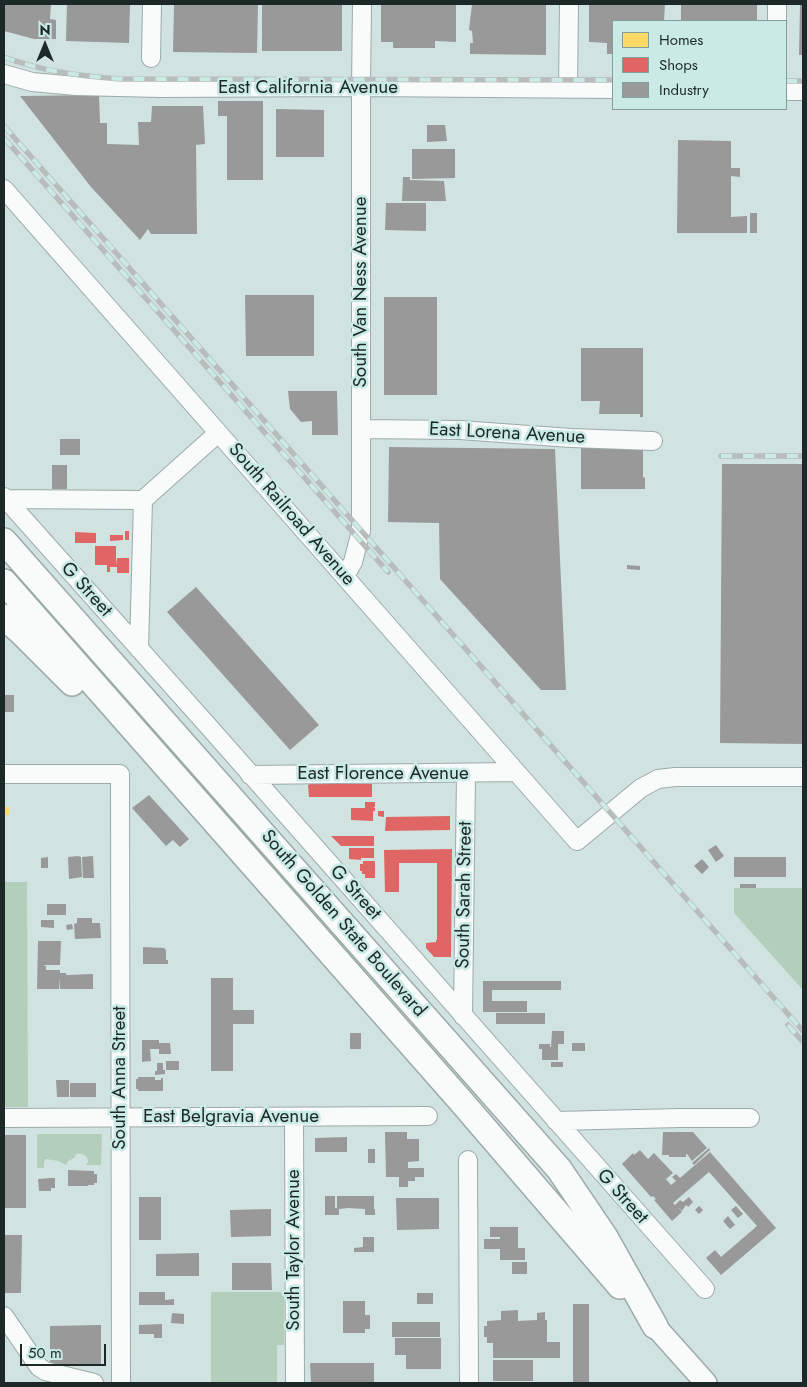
<!DOCTYPE html>
<html>
<head>
<meta charset="utf-8">
<style>
  body { margin:0 }
  #map { position:relative; width:807px; height:1387px; overflow:hidden; background:#d1e3e0; font-family:Jost,sans-serif }
  canvas { display:block }
  .frame { position:absolute; inset:0; border:5px solid #1d2927; pointer-events:none }
  .legend { position:absolute; left:612px; top:20px; width:175px; height:90px; box-sizing:border-box; background:#caeae5; border:1px solid #859d99; margin:0; padding:6px 9px; list-style:none; font-size:15px; color:#1d2927 }
  .legend li { display:flex; align-items:center; gap:10px; height:25px }
  .legend b { width:25px; border:1px solid #859d99 }
  .north { position:absolute; left:20px; top:20px; width:50px; height:50px; -webkit-text-stroke:4px #caeae5; paint-order:stroke; rotate:0deg; font-size:14px; font-weight:700; line-height:20px; text-align:center; color:#1d2927 }
  .north::after { content:''; display:block; margin:auto; width:18px; height:22px; background:#1d2927; clip-path:polygon(50% 0,100% 100%,50% 72%,0 100%) }
  .scale { position:absolute; left:20px; top:1344px; width:86px; height:22px; box-sizing:border-box; border:2px solid #1d2927; border-top:0; padding-left:6px; font-size:15px; line-height:18px; white-space:nowrap; color:#1d2927; -webkit-text-stroke:4px #caeae5; paint-order:stroke }
</style>
</head>
<body>
<div id="map">
<canvas width="807" height="1387"></canvas>
<div class="frame"></div>
<ul class="legend">
<li><b style="height:14px;background:#ffd966"></b>Homes</li>
<li><b style="height:14px;background:#e06666"></b>Shops</li>
<li><b style="height:14px;background:#999"></b>Industry</li>
</ul>
<div class="north">N</div>
<div class="scale">50 m</div>
</div>
<script>
const g = document.querySelector('canvas').getContext('2d');
g.lineJoin = 'round';
function paint(path, color) {
  g.fillStyle = color;
  g.fill(path, 'evenodd');
}
function trace(path, color, width, dash) {
  g.strokeStyle = color;
  g.lineWidth = width;
  g.lineCap = dash ? 'butt' : 'round';
  g.setLineDash(dash || []);
  g.stroke(path);
}
function label(font, color, halo, rows, align = 'center') {
  g.font = font + ' Jost,sans-serif';
  g.lineWidth = 5;
  g.setLineDash([]);
  g.textBaseline = 'middle';
  g.strokeStyle = halo;
  g.fillStyle = color;
  for (const [text, x, y, turn = 0] of rows) {
    g.save();
    g.translate(x, y);
    g.rotate((+turn || 0) * Math.PI / 180);
    g.textAlign = isNaN(turn) ? turn : align;
    if (halo) g.strokeText(text, 0, 0);
    g.fillText(text, 0, 0);
    g.restore();
  }
}
paint(new Path2D(`
  M4 882H27L28 1107H4Z
  M734 888H803V990L734 913Z
  M37 1134H102L101 1165H86L88 1162C88 1155 82 1153 76 1154L74 1158 68 1161 66 1165 58 1161 46 1159 44 1162V1168H37Z
  M211 1292H284V1345H277V1383H211Z`), '#b3cebb');
paint(new Path2D(`
  M4 807H9V815H4Z`), '#ffd966');
paint(new Path2D(`
  M125 531H129V540H125Z
  M75 532 96 533V543H75Z
  M110 535H123V540L110 541Z
  M95 546H116V565L117 558H129V573H117V567H110V572H107V565H95Z
  M310 784H372V797H309L308 785Z
  M365 802H375V807L373 808H375V811H373V821L351 820V808H365Z
  M378 811H384V817L378 816Z
  M450 816V830L385 831 386 817Z
  M331 836H374V846H341Z
  M349 848H374V858H361V860L349 859Z
  M452 849 451 957H434L426 948V943L436 942V940H437V863H399V892H385L384 850Z
  M363 861H375V878H365V874H362V871H360V864H363Z`), '#e06666');
paint(new Path2D(`
  M4 4H51L50 19 56 20V39H34L4 31Z
  M67 4H130L129 43 66 41Z
  M174 4H258L257 53 173 52Z
  M262 4H342V51H262Z
  M381 4H456V42L435 41V48H393V42H381Z
  M472 4H545L546 5V55L470 54V43H473L472 31 469 30Z
  M589 4H665L664 21H613V54H607V43L589 42Z
  M681 4H757V21H681Z
  M800 4H803V55H799Z
  M99 95 100 123H107V144L139 145 138 122H151L152 106H203L205 144 196 145 197 234H151L148 229 140 240 91 187 20 96Z
  M218 101H263V180H227V116H218Z
  M276 109 324 110V157H276Z
  M427 125H445L447 141 427 142Z
  M678 140 731 141V168H740V177L731 176V217L747 216V233H677Z
  M412 149H455V178L412 179Z
  M403 177H410V180L444 181 446 201H402Z
  M386 203H426V231L385 230Z
  M750 213H757V233H750Z
  M245 295H314V356H246Z
  M384 297H437V395H384Z
  M581 348H643V417H640V414H599L600 401H581Z
  M288 391H337L338 435H312V421L301 422 290 409Z
  M60 439H80V455H60Z
  M389 447 555 449 566 690H541L440 579 439 523 388 522Z
  M581 447H643V477L645 478V489H581Z
  M722 464H803V744L720 743Z
  M52 465H67V489H52Z
  M627 565 640 566V570L627 569Z
  M196 587 319 725 290 750 167 612Z
  M4 695H14V712H4Z
  M149 795 189 839 180 847 173 840 166 846 132 808Z
  M716 845 724 856 716 862 708 850Z
  M78 856 81 857 82 877 69 879 68 857Z
  M93 856 94 878H83L82 857Z
  M48 857V868H41V858Z
  M734 857H786V877H734Z
  M702 859 709 867 702 874 694 866Z
  M740 884H756V888H740Z
  M47 904H66V915H47Z
  M77 918H92V923H100L101 938 75 939 74 924 77 923Z
  M41 920H54V928L41 927Z
  M72 924 73 929 67 930 66 925Z
  M38 941H61L60 965H43L46 966V970H60V973H66V975L93 974V989H60V978L59 989H37Z
  M143 947 164 948 166 950V960H168V964H143Z
  M211 978H233V1010H254V1024H233V1071H211Z
  M483 981H561V990H492V1001H527V1012H483Z
  M496 1013H545V1024H496Z
  M552 1031H564V1044H558V1060H542V1049H539V1044H550V1047H551Z
  M350 1033H361V1049H350Z
  M142 1040H159V1043H170L171 1054H159V1049H150L151 1061 142 1062Z
  M572 1043H585V1051H572Z
  M166 1061H179V1070H166Z
  M551 1062H563V1067H551Z
  M157 1063H163V1070H165V1074L155 1075V1071H157Z
  M138 1077H155V1080H161V1078H163V1091H138V1089H136V1079H138Z
  M56 1080H69V1097H57Z
  M70 1083H96V1097H70Z
  M385 1132H407V1139H419V1161L408 1162V1168H424V1177H415V1181H408V1187H399V1177H386Z
  M663 1132H693L707 1148 692 1161 687 1154H686V1157H669V1155H662Z
  M4 1135H26V1208H4Z
  M347 1137V1152H315V1138Z
  M709 1148 710 1150 694 1165 692 1163Z
  M368 1149H375V1163H368Z
  M640 1150 648 1159 654 1153 673 1173 666 1179 671 1185 676 1181 672 1177 676 1174 680 1178 710 1152 776 1228 721 1275 706 1258 715 1250 721 1257 757 1226 709 1172 673 1203 675 1205 680 1200 683 1202 689 1197 693 1202 688 1207 686 1205 682 1211 678 1207 682 1212 672 1221 654 1200 656 1199 653 1196 651 1197 622 1164 633 1153 634 1155Z
  M68 1170 94 1171V1174H97V1183H94V1185H88V1186H68Z
  M50 1178H55V1188H51V1191H39L38 1179Z
  M325 1196H335V1208H337V1196H374V1209H375V1215H365V1209L348 1208 339 1209V1215H325Z
  M139 1197H161V1240H139Z
  M396 1198H439V1229L397 1230Z
  M699 1206 703 1210 699 1214 695 1210Z
  M736 1206 743 1214 738 1218 731 1210Z
  M271 1209V1236L231 1237 230 1210Z
  M728 1216 735 1225 730 1229 723 1221Z
  M490 1227H518V1248H525V1260H500V1249H484V1239H500V1237H490Z
  M4 1235H22L21 1293H4Z
  M363 1237H374V1252H354V1248L363 1247Z
  M199 1253V1276H156V1254Z
  M512 1262H527V1274H512Z
  M232 1263H271L272 1290H232Z
  M139 1292H165V1300L174 1299V1305H139Z
  M417 1293H433V1304H417Z
  M343 1301H365V1315H370V1329H365V1333H343Z
  M573 1304H589V1383H573Z
  M518 1310V1321L537 1320V1313L545 1312V1320H547V1342H560V1358H493V1343H487V1337H484V1326H487V1321L501 1320V1311Z
  M172 1313 184 1314V1324L171 1323Z
  M392 1322H440V1337H392Z
  M162 1324V1338H154V1334H139V1325Z
  M101 1325V1364H50V1326Z
  M395 1338H441V1369H406V1355H395Z
  M493 1360H533V1381H493Z
  M310 1363H374V1383H311Z`), '#999');
const minor = new Path2D(`
  M777 21V4
  M151 58 152 4
  M4 74 32 82 76 86 160 88 361 87 613 89
  M568 89 569 4
  M786 91H803
  M4 189 577 841 641 788 658 779 675 777H803
  M361 429 460 430 571 438 653 441
  M4 497 209 727 705 1289
  M5 499 143 500 218 433
  M345 576 353 562 361 531V87L362 4
  M139 649 143 500
  M4 774H120L121 1383
  M250 775 516 772
  M463 1016 466 773
  M294 1117 295 1383
  M4 1118 428 1116
  M556 1121 680 1118H750
  M468 1160 469 1383
  M4 1316 39 1367 45 1371 94 1383`);
const major = new Path2D(`
  M655 1326 706 1383`);
const highway = new Path2D(`
  M4 541 559 1169 605 1237 655 1326
  M4 582 460 1100 620 1286
  M4 617 21 632 72 683`);
trace(minor, '#9caaa8', 20);
trace(major, '#9caaa8', 24);
trace(highway, '#9caaa8', 28);
trace(minor, '#f8fbfa', 18);
trace(major, '#f8fbfa', 21);
trace(highway, '#f8fbfa', 25);
const rail = new Path2D(`
  M4 57C41 71 80 76 120 79L613 80
  M786 81H803
  M4 126 803 1031
  M4 138 388 572
  M721 456H803
  M788 1025 803 1042`);
trace(rail, '#b8bdbc', 5.5);
trace(rail, '#caeae5', 4, [11]);
label('19px', '#1d2927', '#caeae5', [
  ["East California Avenue",308,88],
  ["South Van Ness Avenue",361,292,-90],
  ["East Lorena Avenue",507,434,3],
  ["South Railroad Avenue",291,515,49],
  ["G Street",86,590,48],
  ["East Florence Avenue",383,774],
  ["G Street",355,893,48],
  ["South Sarah Street",465,895,-89],
  ["South Golden State Boulevard",343,924,49],
  ["South Anna Street",120,1078,-90],
  ["East Belgravia Avenue",231,1117],
  ["G Street",622,1197,48],
  ["South Taylor Avenue",294,1250,-90]
]);
</script>
</body>
</html>
